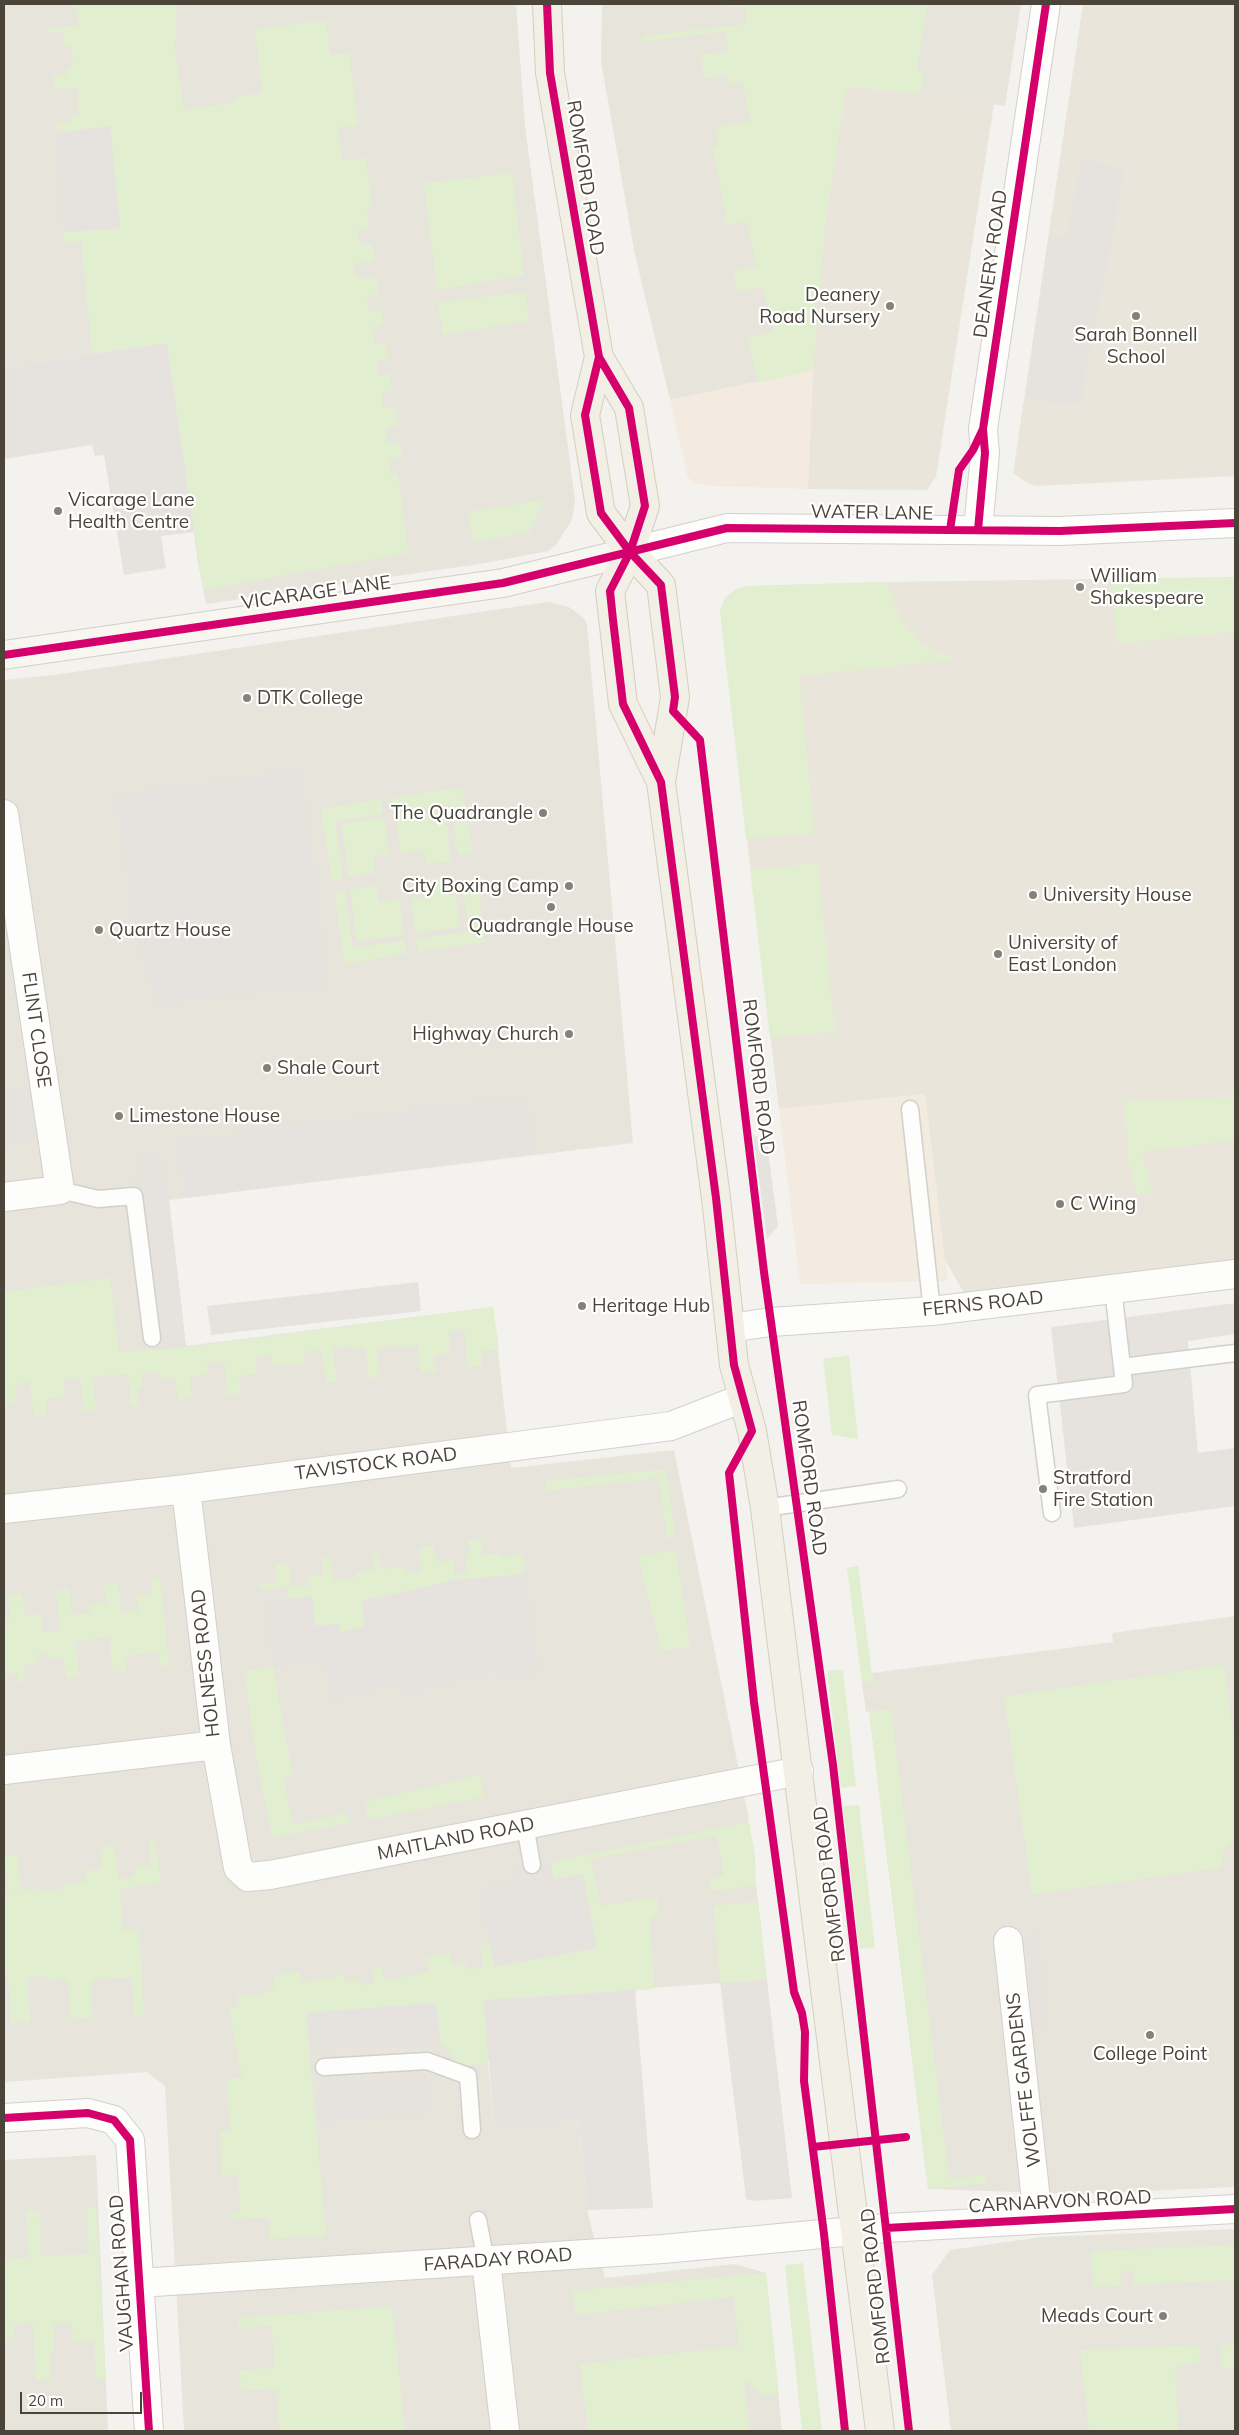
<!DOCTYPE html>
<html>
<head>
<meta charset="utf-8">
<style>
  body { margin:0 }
  #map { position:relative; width:1239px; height:2435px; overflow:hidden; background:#f4f2ee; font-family:Mulish,sans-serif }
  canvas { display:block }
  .frame { position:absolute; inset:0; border:5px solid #4b4439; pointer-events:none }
  .scale { position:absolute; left:20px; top:2392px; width:122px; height:22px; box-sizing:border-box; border:2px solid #4b4439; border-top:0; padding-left:6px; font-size:15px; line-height:18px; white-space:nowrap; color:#4b4439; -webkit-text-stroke:4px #fff; paint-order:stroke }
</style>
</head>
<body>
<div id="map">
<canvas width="1239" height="2435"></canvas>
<div class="frame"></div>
<div class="scale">20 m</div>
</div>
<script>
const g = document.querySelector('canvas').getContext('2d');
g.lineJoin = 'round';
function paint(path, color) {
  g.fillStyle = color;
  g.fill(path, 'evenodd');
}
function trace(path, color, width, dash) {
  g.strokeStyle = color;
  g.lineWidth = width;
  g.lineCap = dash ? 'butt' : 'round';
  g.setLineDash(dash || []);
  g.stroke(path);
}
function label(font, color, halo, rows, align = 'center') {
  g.font = font + ' Mulish,sans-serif';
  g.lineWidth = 4.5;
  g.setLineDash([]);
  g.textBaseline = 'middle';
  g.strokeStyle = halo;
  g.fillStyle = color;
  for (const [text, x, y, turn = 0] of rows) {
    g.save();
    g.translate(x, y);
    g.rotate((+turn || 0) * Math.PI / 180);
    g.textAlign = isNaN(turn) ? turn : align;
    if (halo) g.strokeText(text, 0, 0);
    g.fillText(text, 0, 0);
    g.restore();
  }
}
paint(new Path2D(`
  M4 4H516L525 126 575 500 572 520 556 545 548 551 479 564 206 604 198 563 167 343 4 367Z
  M602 4H1021L1005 106 855 87 846 89 813 370 670 400 635 255 601 61Z
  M548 602 569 607 584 618 587 624 633 1143 169 1200 186 1346 493 1307 511 1468 674 1450 748 1815 767 1980 501 1998 488 2063 494 2127 579 2120 587 2210 605 2278 735 2264 766 2273 782 2431H184L165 2086 147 2072 4 2082V680L54 675Z
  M1235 1616V2187L1077 2194 928 2189 869 1711 866 1712 862 1683 873 1682 872 1673 1113 1642 1112 1633Z
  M96 2155 108 2431H4V2160Z
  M1235 2229V2431H951L932 2275 950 2250 1042 2237Z`), '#e7e4dc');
paint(new Path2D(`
  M813 370 808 489 712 486 692 483 687 475 670 400Z
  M925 1094 948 1281 800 1284 779 1109Z`), '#f3ebdf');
paint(new Path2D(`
  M1083 4H1235V476L1036 486 1027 483 1013 473Z
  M855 87 994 104 936 477 927 490 808 489 813 370 825 228 846 89Z
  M1235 577V1259L1146 1273 964 1293 945 1260 925 1094 779 1109 720 611 725 598 735 590 748 586 887 582Z`), '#eae5da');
paint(new Path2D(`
  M90 4H176L177 41 174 42 184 110 236 102V97L262 92 255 29 326 20 330 55 349 53 358 125 338 128 342 161 366 158 372 208 367 209 370 228 358 230 360 244 372 243 375 261 353 264 356 278 376 276 379 294 367 296 369 312 381 310 383 325 372 327 374 344 386 343 388 359 377 361 379 376 390 374 393 390 381 393 384 409 395 407 398 427 386 428 388 443 400 442 402 458 389 460 391 475 398 474 408 553 203 590 167 343 92 354 81 241 65 242 63 232 120 228 110 127 58 133 57 123 72 122V115L79 114 77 88 54 89 53 76 67 75V67L73 66 72 46 65 47 63 32 49 33V28L78 25 76 5Z
  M706 4H927L917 70 924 71 920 94 855 87 846 89 825 228 813 370 758 383 748 337 773 331 763 287 738 292 733 271 757 266 747 221 723 226 722 218 727 217 712 147 719 145 716 127 750 121 743 82 729 84 727 75 704 79 700 55 729 51 726 31 643 42 642 36 746 24 747 8Z
  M512 173 524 275 437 290 424 183Z
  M525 292 529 321 443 335 438 302Z
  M543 500 530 532 473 542 468 512Z
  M1235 577V632L1117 644 1110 579Z
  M887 582 903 622 923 645 956 660 799 676 815 833 746 839 720 611C726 596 732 590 748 586Z
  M462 787 473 853 458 854 450 804 392 812 390 798Z
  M381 799 383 814 335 821 343 879 332 881 321 809Z
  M445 810 451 861 426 864 424 850 400 853 396 816Z
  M384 818 389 855 373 856 375 873 348 877 342 824Z
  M818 863 835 1032 770 1038 750 870Z
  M453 875 460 927 415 933 411 898 430 896 428 878Z
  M477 880 486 942 418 952 416 939 469 931 462 882Z
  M377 886 379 902 399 899 404 935 357 941 350 889Z
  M345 891 353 948 404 940 406 954 345 964 334 893Z
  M1234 1093 1235 1140 1142 1152 1153 1193 1137 1195 1126 1151 1128 1143 1124 1101 1233 1097Z
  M110 1278 119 1352 186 1347 493 1307 499 1350 481 1351 483 1366 468 1367 464 1329 449 1331 450 1353 434 1355 436 1371 421 1372 418 1346 401 1348 400 1345 377 1348 380 1377 369 1378 365 1348 352 1349V1346L333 1349 337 1382 326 1383 321 1350 304 1352 305 1364 273 1366 272 1355 256 1357 257 1374 239 1376 241 1393 228 1395 224 1361 207 1362 208 1374 190 1377 192 1398 178 1400 175 1377 160 1379 159 1371 142 1374 143 1387 137 1388 139 1405 131 1406 128 1374 92 1377 96 1410 84 1411 80 1378 63 1380 65 1397 46 1399 47 1415 34 1416 30 1382 15 1384 16 1402 4 1403V1292Z
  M849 1355 858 1439 832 1435 823 1359Z
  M666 1469 675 1538 667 1539 659 1478 547 1491 545 1481Z
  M481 1539 483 1555 500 1553 501 1557 523 1555 525 1574 455 1580 363 1601 366 1626 341 1632 339 1624 315 1626 312 1597 288 1599 287 1587 260 1590 259 1584 277 1583 275 1565 289 1563 291 1586 309 1585 307 1577 323 1575 321 1559 331 1558 333 1581 356 1578V1572L374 1570 372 1552 379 1551 381 1569 405 1567 406 1572 421 1571 419 1547 434 1545 436 1562 454 1560 455 1575 467 1574 466 1558H470L468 1541Z
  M676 1551 690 1647 661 1651 638 1555Z
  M858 1566 873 1682 862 1683 847 1568Z
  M160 1578 169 1666 161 1667 158 1652 124 1656 126 1671 113 1672 109 1637 75 1641 79 1676 66 1678 63 1658 47 1659 46 1654 36 1655 37 1664 24 1665 25 1682 19 1683 17 1673 4 1674V1619L10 1618 8 1596 22 1594 25 1616 41 1614 43 1632 60 1630 56 1590 69 1588 72 1615 90 1613 89 1605 107 1603 104 1584 118 1583 122 1613 139 1611 137 1596 152 1594 150 1579Z
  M1224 1665 1235 1744V1839L1224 1850 1221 1868 1032 1895 1004 1696Z
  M273 1667 293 1776 283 1778 294 1825 347 1813 350 1823 272 1837 257 1762 244 1671Z
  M843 1670 856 1786 841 1788 827 1671Z
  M891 1709 949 2179 986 2175 987 2183 928 2189 869 1711Z
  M480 1775 484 1797 368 1820 364 1802Z
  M859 1805 875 1947 859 1949 843 1806Z
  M749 1822 755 1856 756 1886 711 1891 710 1878 724 1875 716 1836 591 1859 601 1906 657 1897 659 1913 650 1919 654 1989 484 2000 488 2063 460 2066 440 2041 436 2003 306 2013 326 2236 270 2239 269 2218 231 2219V2213L240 2212 238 2175H222L220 2132H230L227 2079 242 2077 229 2008 239 2006 237 1995 259 1996 275 1988 274 1976 299 1971 302 1983 343 1975 345 1982 358 1979 360 1986 374 1982 372 1969 382 1968 385 1981 429 1971 426 1958 449 1952 452 1966 466 1963 468 1970 483 1967 480 1946 490 1944 495 1967 583 1874 553 1879 550 1862Z
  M149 1841H155L161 1882 120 1889 123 1930 139 1929 144 2015 134 2016 132 1978 91 1979 92 2018 70 2019 68 1979 48 1980 47 1976 27 1977 30 2022 11 2023 8 1976H4V1894L9 1893 4 1857 17 1855 21 1890 38 1888V1892L62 1889V1885L86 1882 85 1870 102 1868 100 1846 114 1845 118 1879 135 1878 134 1867 151 1865Z
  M758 1901 767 1980 720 1983 714 1906Z
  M96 2207 106 2379H96L94 2341 73 2342 72 2323 54 2324V2351L49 2352 51 2379 36 2380 33 2323 14 2324 15 2337 4 2338V2259L29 2257 26 2211H39L41 2256 89 2254 87 2208Z
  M1235 2245V2280L1134 2285V2271H1120L1121 2286 1093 2287 1091 2251Z
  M803 2263 822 2431H802L785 2265Z
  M766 2273 779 2395 765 2396 744 2380 750 2431H588L580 2364 739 2346 733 2297 575 2315 572 2291Z
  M392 2306 405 2431H279L276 2389 241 2391 240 2370 274 2368 272 2326 237 2328V2318Z
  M1199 2345 1200 2363 1175 2365 1178 2431H1089L1080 2350Z
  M1220 2345H1235V2368L1221 2369Z`), '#e1eecf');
paint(new Path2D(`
  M110 126 120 228 63 232 55 133Z
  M1082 159 1125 169 1080 405 1025 399 1049 234 1066 236Z
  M167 343 194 532 161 536 166 568 124 575 104 455 95 456 92 445 4 459V367Z
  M301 769 329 985 154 1005 148 958H139L115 795Z
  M44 1084 52 1138 5 1146 4 1090Z
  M512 1097 528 1104 534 1153 185 1198 178 1142Z
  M753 1134 767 1143 778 1226 767 1239Z
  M159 1150 169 1200 186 1347 153 1350 131 1181 140 1174 136 1154Z
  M418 1282 421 1311 211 1335 207 1306Z
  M1235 1303V1334L1188 1341 1198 1453 1235 1448V1506L1074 1528 1051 1327Z
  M525 1574 539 1672 503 1679 500 1671 401 1696 397 1684 331 1700 325 1661 273 1667 268 1623H265L263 1603 312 1596 315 1626 339 1624 341 1632 365 1626 362 1601 455 1580Z
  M550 1862 554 1879 583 1874 597 1948 494 1967 479 1889 519 1881 517 1868Z
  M1037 1928 1048 2018 1028 2045 1016 1949Z
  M767 1980 792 2198 754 2201 746 2199 720 1983Z
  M635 1990 653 2208 587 2210 579 2120 494 2128 484 2000Z
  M436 2003 440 2041 310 2051 306 2013Z
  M427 2075 430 2113 319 2123 316 2084Z`), '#e6e3df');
const service = new Path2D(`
  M910 1109 932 1311
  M60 1190 98 1199 134 1196 152 1338
  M1122 1367 1235 1353
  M765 1508 898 1489
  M1052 1513 1037 1395 1124 1384 1113 1289
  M525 1825 532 1865
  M324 2067 427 2061 468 2076 472 2130
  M478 2220 486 2261`);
const minor = new Path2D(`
  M978 530 985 453 983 429 1046 4
  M4 814 60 1190 4 1197
  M730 1328 771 1322 932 1311 1235 1274
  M186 1489 216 1745 238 1868 248 1877 270 1875 799 1771
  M4 1509 186 1489 671 1426 743 1398
  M4 1770 216 1745
  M1008 1941 1038 2219
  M4 2118 88 2113 114 2120 130 2140 149 2431
  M486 2261 505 2431
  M139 2283 663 2249 886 2228 1235 2209`);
const tertiary = new Path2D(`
  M630 552 727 528 1060 531 1235 523`);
const secondary = new Path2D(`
  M4 655 503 583 630 552`);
const primary = new Path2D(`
  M547 4 550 73 599 357 629 408 645 506 630 552 610 591 623 704 661 782
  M599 357 585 415 601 513 630 552 661 585 675 697 661 782 716 1198 734 1365 752 1431 765 1508 880 2431`);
trace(service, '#d2d0cb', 19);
trace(minor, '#d2d0cb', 30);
trace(tertiary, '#d2d0cb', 30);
trace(secondary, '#d3cfc5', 30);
trace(primary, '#d6cebb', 30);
trace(service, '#fdfdfc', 16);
trace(minor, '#fdfdfc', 28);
trace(tertiary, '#fdfdfc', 28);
trace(secondary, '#f7f6f1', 28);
trace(primary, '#f2efe6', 28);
trace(new Path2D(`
  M547 4 550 73 599 357 629 408 645 506 630 552 610 591 613 620 623 704 661 782 716 1198 734 1365 752 1431 729 1473 754 1702 794 1992 802 2013 805 2032 804 2081 824 2234 845 2431
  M599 357 585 415 601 513 630 552 661 585 675 697 673 711 700 740 764 1272 833 1765 909 2431
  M950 530 959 470 973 450 983 429
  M978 530 985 453 983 429 1046 4
  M4 655 503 583 727 528 1060 531 1235 523
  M4 2118 88 2113 114 2120 130 2140 149 2431
  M813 2147 906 2137
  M886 2228 1235 2209`), '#d6006c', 8);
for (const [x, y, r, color] of [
  [890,306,5,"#868178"],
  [1136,316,5,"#868178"],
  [58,511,5,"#868178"],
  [1080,587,5,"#868178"],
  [247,698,5,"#868178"],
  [543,813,5,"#868178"],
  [569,886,5,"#868178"],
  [1033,895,5,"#868178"],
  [551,907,5,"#868178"],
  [99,930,5,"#868178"],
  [998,954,5,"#868178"],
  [569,1034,5,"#868178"],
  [267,1068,5,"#868178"],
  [119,1116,5,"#868178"],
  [1060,1204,5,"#868178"],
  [582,1306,5,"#868178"],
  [1043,1489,5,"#868178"],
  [1150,2035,5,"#868178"],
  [1163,2316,5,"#868178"]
]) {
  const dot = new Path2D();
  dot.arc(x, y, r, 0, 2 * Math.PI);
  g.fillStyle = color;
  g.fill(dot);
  trace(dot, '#fff', 2);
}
label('19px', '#4b4439', '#fff', [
  ["ROMFORD ROAD",585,178,81],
  ["DEANERY ROAD",991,264,-82],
  ["WATER LANE",872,513,1],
  ["VICARAGE LANE",316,593,-8],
  ["FLINT CLOSE",36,1030,82],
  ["ROMFORD ROAD",758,1077,83],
  ["FERNS ROAD",983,1304,-6],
  ["TAVISTOCK ROAD",376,1464,-7],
  ["ROMFORD ROAD",809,1478,82],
  ["HOLNESS ROAD",206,1663,-96],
  ["MAITLAND ROAD",456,1839,-11],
  ["ROMFORD ROAD",830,1884,-97],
  ["WOLFFE GARDENS",1024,2080,-97],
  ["CARNARVON ROAD",1060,2202,-3],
  ["FARADAY ROAD",498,2260,-4],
  ["VAUGHAN ROAD",122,2273,-94],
  ["ROMFORD ROAD",876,2286,-96]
]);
label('19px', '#4b4439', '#fff', [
  ["Deanery",880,295,"right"],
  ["Road Nursery",880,317,"right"],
  ["Sarah Bonnell",1136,335,"center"],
  ["School",1136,357,"center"],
  ["Vicarage Lane",68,500],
  ["Health Centre",68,522],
  ["William",1090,576],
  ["Shakespeare",1090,598],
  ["DTK College",257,698],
  ["The Quadrangle",533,813,"right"],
  ["City Boxing Camp",559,886,"right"],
  ["University House",1043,895],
  ["Quadrangle House",551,926,"center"],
  ["Quartz House",109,930],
  ["University of",1008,943],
  ["East London",1008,965],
  ["Highway Church",559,1034,"right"],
  ["Shale Court",277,1068],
  ["Limestone House",129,1116],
  ["C Wing",1070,1204],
  ["Heritage Hub",592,1306],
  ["Stratford",1053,1478],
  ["Fire Station",1053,1500],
  ["College Point",1150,2054,"center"],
  ["Meads Court",1153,2316,"right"]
], 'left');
</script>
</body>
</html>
